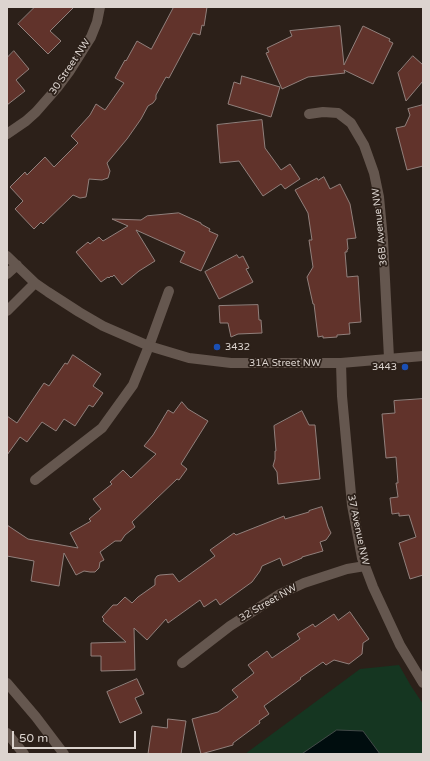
<!DOCTYPE html>
<html>
<head>
<meta charset="utf-8">
<style>
  body { margin:0 }
  #map { position:relative; width:430px; height:761px; overflow:hidden; background:#2c2019; font-family:"Varela Round",sans-serif }
  canvas { display:block }
  .frame { position:absolute; inset:0; border:8px solid #dcd4cf; pointer-events:none }
  .scale { position:absolute; left:12px; top:731px; width:124px; height:18px; box-sizing:border-box; border:2px solid #dcd4cf; border-top:0; padding-left:5px; font-size:12px; line-height:14px; white-space:nowrap; color:#dcd4cf; -webkit-text-stroke:3px #2c2019; paint-order:stroke }
</style>
</head>
<body>
<div id="map">
<canvas width="430" height="761"></canvas>
<div class="frame"></div>
<div class="scale">50 m</div>
</div>
<script>
const g = document.querySelector('canvas').getContext('2d');
g.lineJoin = 'round';
function paint(path, color) {
  g.fillStyle = color;
  g.fill(path, 'evenodd');
}
function trace(path, color, width, dash) {
  g.strokeStyle = color;
  g.lineWidth = width;
  g.lineCap = dash ? 'butt' : 'round';
  g.setLineDash(dash || []);
  g.stroke(path);
}
function label(font, color, halo, rows, align = 'center') {
  g.font = font + ' "Varela Round",sans-serif';
  g.lineWidth = 3.5;
  g.setLineDash([]);
  g.textBaseline = 'middle';
  g.strokeStyle = halo;
  g.fillStyle = color;
  for (const [text, x, y, turn = 0] of rows) {
    g.save();
    g.translate(x, y);
    g.rotate((+turn || 0) * Math.PI / 180);
    g.textAlign = isNaN(turn) ? turn : align;
    if (halo) g.strokeText(text, 0, 0);
    g.fillText(text, 0, 0);
    g.restore();
  }
}
paint(new Path2D(`
  M399 665 411 686 423 704V754H245L360 669Z`), '#153621');
const water = new Path2D(`
  M337 730 363 731 380 754H302Z`);
paint(water, '#000d0e');
trace(water, '#424948', 1);
const building = new Path2D(`
  M35 7H74L50 31 61 41 48 54 18 24Z
  M174 7H207L204 26 202 25 200 35 193 33 169 78 166 77 156 95V99L153 103 148 106 141 119 127 139 107 163 110 171 108 178 102 180 89 179 87 192 86 197 80 198 73 195 43 224 41 222 34 229 15 209 23 201 10 187 25 172 27 175 45 157 54 167 78 143 71 136 90 115 96 104 105 110 124 83 115 78 125 60 126 61 137 41 151 49Z
  M340 26 344 65 363 26 390 39 389 41 393 43 373 84 344 70 345 73 308 77 282 89 266 53 269 52 267 48 292 36 290 31Z
  M14 51 29 69 16 80 25 91 7 105V58Z
  M413 56 423 65V81L406 101 398 73Z
  M242 76 280 87 271 117 228 104 234 82 240 84Z
  M423 105V166L407 170 396 128 405 126 410 115 408 109Z
  M262 120 265 148 281 170 290 164 300 179 285 189 281 184 263 196 239 161 220 163 217 125Z
  M324 177 330 189 340 184 350 204 356 238 347 239 348 249 347 250V252H345L347 277 358 276 361 322 349 323 350 334 337 335V337L323 338V336L318 337 314 304H313L307 277 313 267 309 240H312L308 213 295 190 317 178 318 180Z
  M179 213 201 223V224L210 229 209 231 218 235 201 271 180 262 185 252 136 230 155 261 139 271 122 285 114 275 112 277 111 276 109 278 108 277 101 282 76 252 88 242 90 244 99 237 103 241 128 226 112 219 141 220 147 216Z
  M237 255 239 258 243 256 249 268 246 269 253 282 219 299 205 272Z
  M258 305 259 320H261L262 333 238 334 231 337 228 323H220L219 306Z
  M73 355 101 374 93 386 103 393 93 407 89 405 75 426 64 419 56 431 42 422 27 442 20 437 7 455V416L17 423 44 383 49 386 65 363 67 364Z
  M423 399V575L410 579 399 543 416 537 409 515 399 516V513L392 514 390 498 398 497 396 483H398L396 457 386 458 382 414 395 413 394 401Z
  M182 402 188 409 208 421 181 464 187 469 179 480 177 479 132 522 135 527 125 535 121 541H115L100 552 104 560 100 562 99 568 95 572H90L84 571 76 575 64 553 59 586 31 581 34 561 7 556V525L28 539 78 548 70 533 91 521 89 519 101 509 93 499 112 484 110 482 123 470 131 478 156 454 144 446 153 435 168 410 173 413Z
  M302 411 309 425H315L320 479 278 484 277 472 273 466 275 459V451H276L274 426Z
  M322 507 328 527 331 533 326 540 320 542 323 551 302 557V558L283 566 280 558 262 566 260 571 252 582 220 605 216 599 204 607 200 600 168 623 166 619 147 640 134 628 135 670 101 671V656H91V643L126 642 103 621 104 619 102 617 113 605H117L125 597 132 603 138 597 155 585V579L157 576 160 575 173 574 179 582 215 556 210 550 234 533 236 535 284 516 285 519 309 512V511Z
  M350 612 369 639 363 643 362 654 349 664 334 660 326 665 323 662 300 678 301 679 264 706 269 714 259 721 260 723 233 743V745L201 754 192 719 218 712 238 697 232 690 254 673 248 665 267 651 272 658 300 639 297 634 313 624 315 627 334 614 338 620Z
  M137 679 144 694 135 698 142 713 120 723 107 692Z
  M168 719 186 721 181 754H148L152 726 167 728Z`);
paint(building, '#61332b');
trace(building, '#91807c', 1);
trace(new Path2D(`
  M309 114 323 112 338 113 351 123 364 145 374 173 379 197 383 240 389 358
  M7 134 26 121 36 112 57 88 69 72 91 37 97 22 100 7
  M341 363 342 396 352 505 362 558 373 587 400 645 423 683
  M35 480 102 428 133 385 149 346 169 291
  M182 663 230 626 280 594 304 583 347 569 365 566`), '#65574f', 10);
trace(new Path2D(`
  M7 256 35 283 48 292 79 312 103 326 149 346 189 358 231 363H341L423 356
  M7 274 17 265
  M7 311 35 283`), '#65574f', 10);
trace(new Path2D(`
  M7 683 36 717 64 754
  M7 733 24 754`), '#65574f', 10);
for (const [x, y, r, color] of [
  [217,347,4,"#1a4fb4"],
  [405,367,4,"#1a4fb4"]
]) {
  const dot = new Path2D();
  dot.arc(x, y, r, 0, 2 * Math.PI);
  g.fillStyle = color;
  g.fill(dot);
  trace(dot, '#2c2019', 1.5);
}
label('10px', '#dcd4cf', '#2c2019', [
  ["30 Street NW",70,67,-56],
  ["36B Avenue NW",380,227,-96],
  ["31A Street NW",285,363],
  ["37 Avenue NW",358,530,78],
  ["32 Street NW",268,603,-30]
]);
label('10px', '#dcd4cf', '#2c2019', [
  ["3432",225,347],
  ["3443",397,367,"right"]
], 'left');
</script>
</body>
</html>
